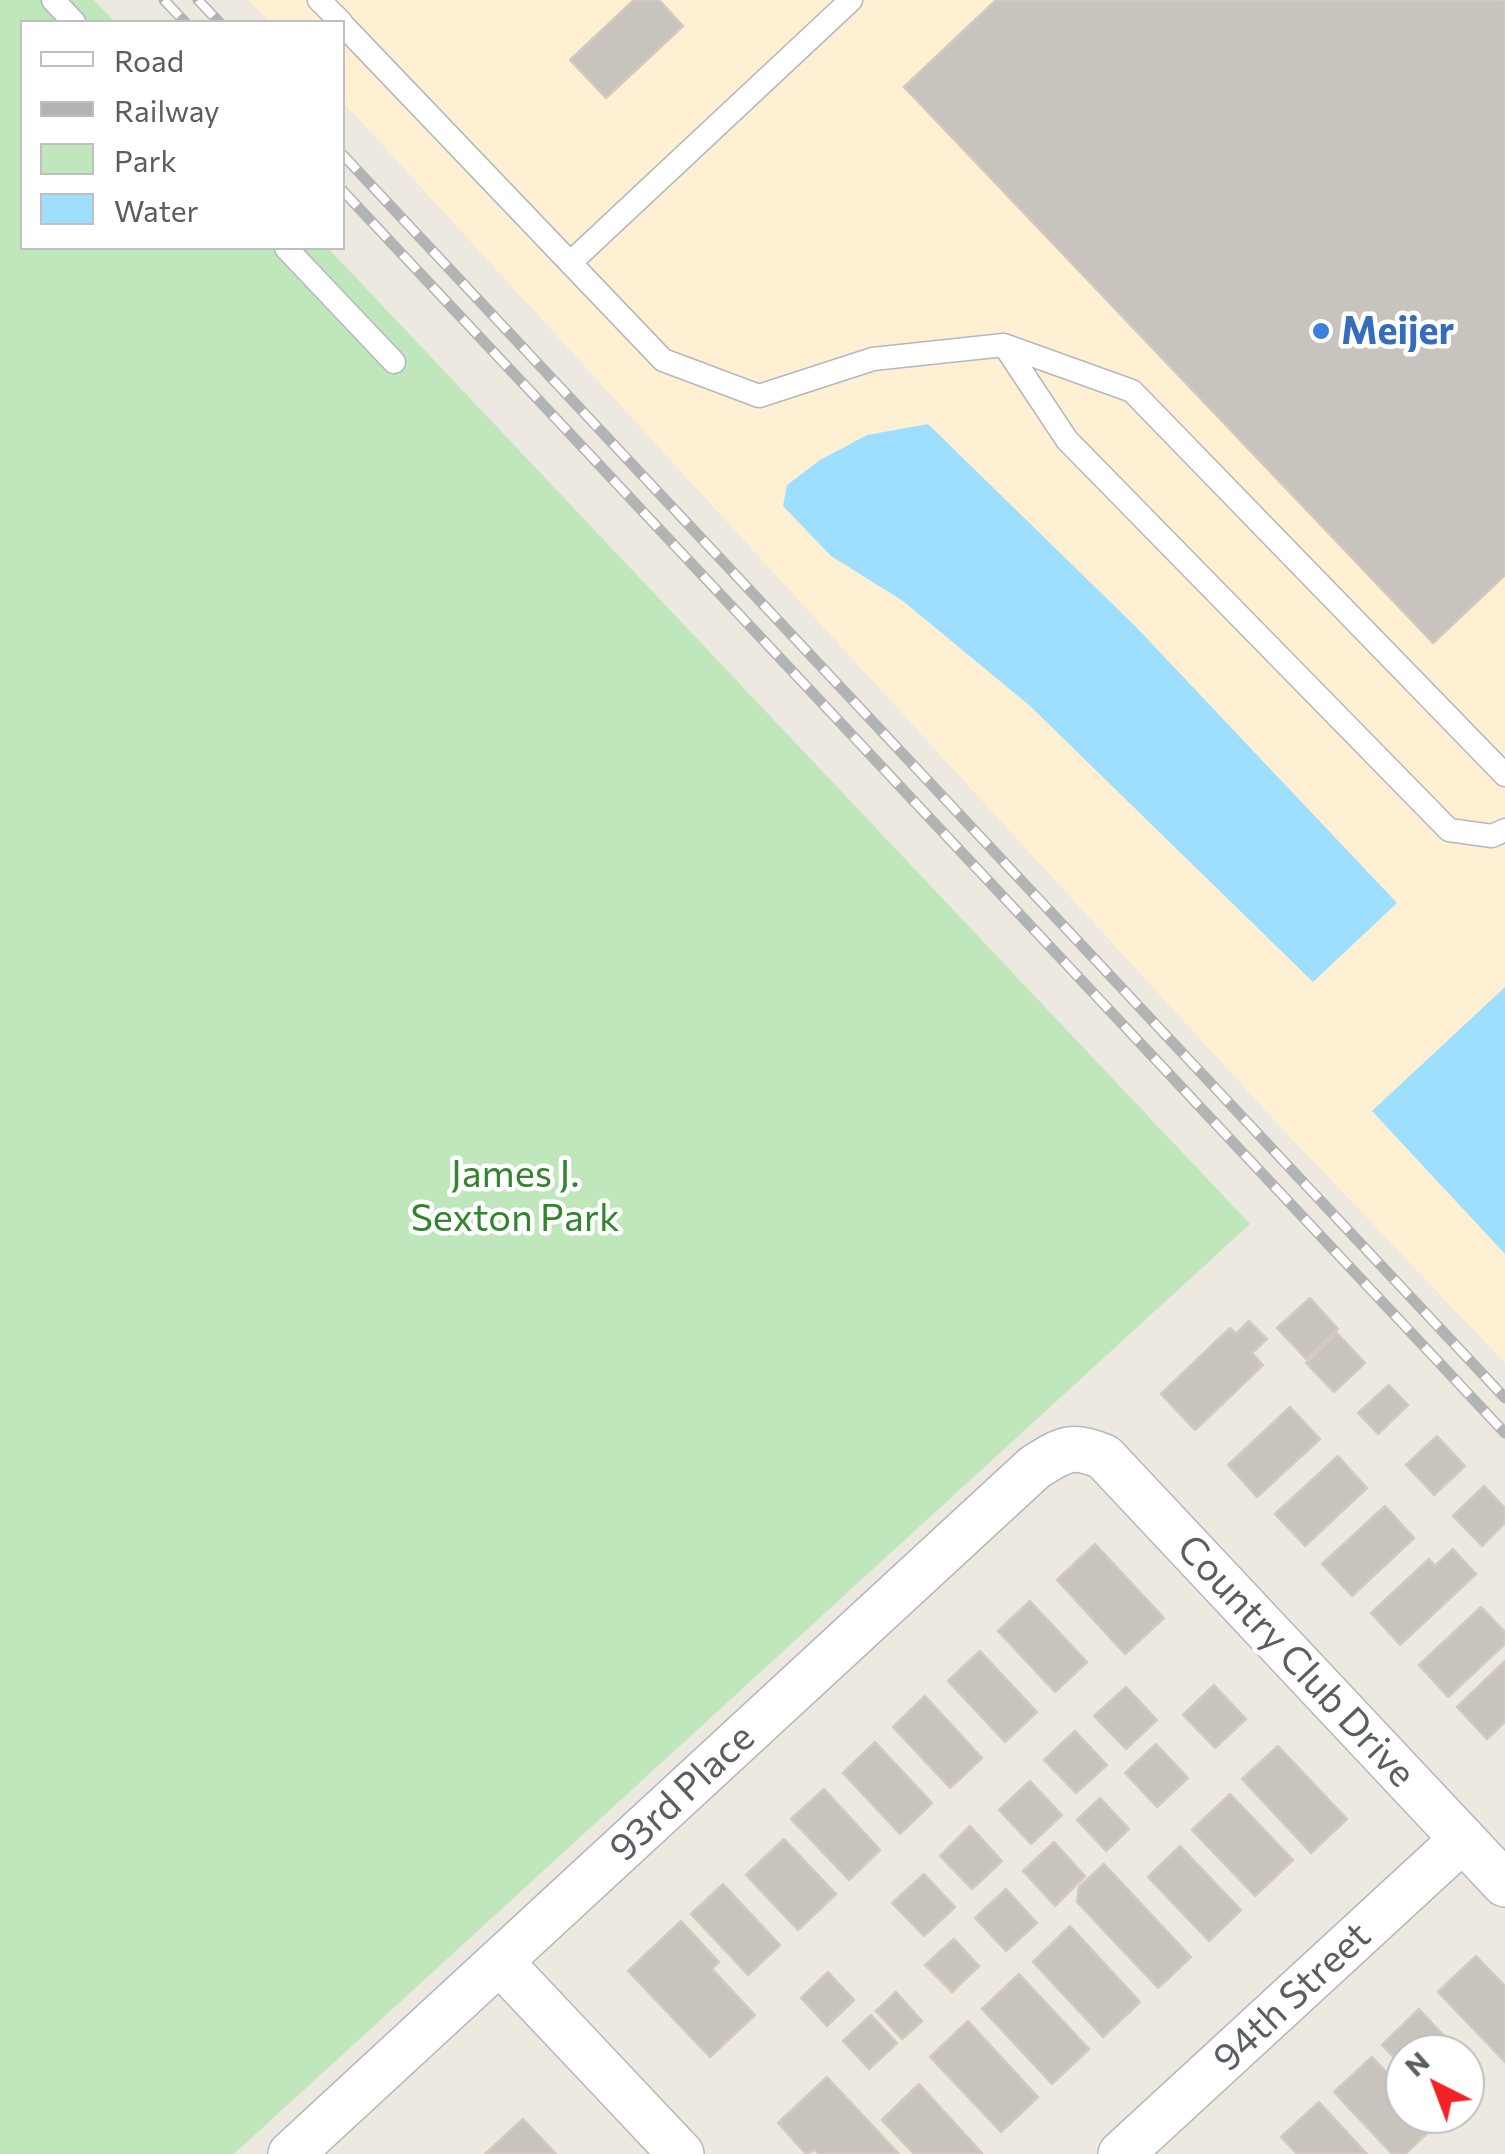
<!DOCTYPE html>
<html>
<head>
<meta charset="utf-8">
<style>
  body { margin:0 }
  #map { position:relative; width:1505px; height:2154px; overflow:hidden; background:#ede9e0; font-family:Commissioner,sans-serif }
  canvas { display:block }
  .legend { position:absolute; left:20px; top:20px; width:325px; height:230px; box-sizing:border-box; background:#fff; border:2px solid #bdbfc0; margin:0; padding:12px 18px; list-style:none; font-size:30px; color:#595e62 }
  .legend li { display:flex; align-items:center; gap:20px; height:50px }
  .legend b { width:50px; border:2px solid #bdbfc0 }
  .north { position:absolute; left:1385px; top:2034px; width:100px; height:100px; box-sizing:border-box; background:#fff; border:2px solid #bdbfc0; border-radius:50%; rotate:318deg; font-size:28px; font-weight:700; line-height:40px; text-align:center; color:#595e62 }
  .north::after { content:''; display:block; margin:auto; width:35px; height:45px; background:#f22227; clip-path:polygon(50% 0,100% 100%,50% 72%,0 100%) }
</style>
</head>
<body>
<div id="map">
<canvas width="1505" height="2154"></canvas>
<ul class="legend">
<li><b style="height:12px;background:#fff"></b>Road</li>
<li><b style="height:12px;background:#b2b3b3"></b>Railway</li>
<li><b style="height:28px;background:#bfe7bb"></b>Park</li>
<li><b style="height:28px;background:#9edfff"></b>Water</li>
</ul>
<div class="north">N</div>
</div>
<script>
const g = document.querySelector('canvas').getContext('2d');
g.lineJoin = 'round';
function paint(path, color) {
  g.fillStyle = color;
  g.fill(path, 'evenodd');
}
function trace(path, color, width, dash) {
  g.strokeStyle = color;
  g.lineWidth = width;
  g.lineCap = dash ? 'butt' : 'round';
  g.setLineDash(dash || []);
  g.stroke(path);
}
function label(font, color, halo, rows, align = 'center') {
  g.font = font + ' Commissioner,sans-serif';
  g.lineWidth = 9;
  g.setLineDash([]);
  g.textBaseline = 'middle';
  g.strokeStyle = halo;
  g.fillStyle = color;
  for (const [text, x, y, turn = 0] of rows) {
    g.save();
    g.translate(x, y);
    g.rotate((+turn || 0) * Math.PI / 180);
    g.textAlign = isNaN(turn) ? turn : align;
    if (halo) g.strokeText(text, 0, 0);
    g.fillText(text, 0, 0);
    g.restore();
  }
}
paint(new Path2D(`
  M249 0H1505V1363L1276 1122 343 102 342 22H270Z`), '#fff0d3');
paint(new Path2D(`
  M0 0H94L115 22H22V248H328L1250 1224 234 2154H0Z`), '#bfe7bb');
paint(new Path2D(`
  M928 424 1136 627 1397 903 1313 982 1030 706 903 601 831 556 783 506 787 485 820 460 867 435Z
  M1505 987V1254L1372 1111Z`), '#9edfff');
const building = new Path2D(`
  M634 0H659L683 26 606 98 570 60Z
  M996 0H1505V575L1433 643 904 87Z
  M1310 1298 1338 1329 1306 1359 1277 1328Z
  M1249 1321 1267 1339 1252 1353 1263 1365 1195 1430 1161 1394 1230 1328 1236 1334Z
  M1337 1333 1365 1363 1334 1392 1306 1363Z
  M1389 1385 1408 1405 1378 1434 1358 1413Z
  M1290 1407 1320 1439 1257 1497 1228 1465Z
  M1437 1436 1465 1466 1434 1495 1406 1465Z
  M1338 1456 1367 1488 1305 1546 1275 1514Z
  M1484 1486 1505 1508V1523L1482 1546 1453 1516Z
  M1385 1506 1414 1538 1352 1596 1322 1564Z
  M1095 1544 1164 1618 1125 1654 1057 1580Z
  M1453 1549 1476 1574 1400 1645 1371 1613 1429 1559 1435 1566Z
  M1030 1601 1087 1662 1055 1692 998 1631Z
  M1481 1607 1505 1632V1644L1448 1697 1419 1665Z
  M980 1651 1037 1712 1005 1742 948 1681Z
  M1505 1661V1722L1487 1739 1457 1707Z
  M1214 1685 1246 1719 1215 1748 1183 1715Z
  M1126 1687 1157 1720 1126 1749 1094 1716Z
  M925 1696 982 1758 950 1788 893 1727Z
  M1075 1731 1107 1765 1076 1793 1044 1760Z
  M875 1742 932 1803 900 1834 843 1773Z
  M1156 1744 1188 1778 1157 1807 1125 1773Z
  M1278 1746 1347 1819 1311 1853 1242 1779Z
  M1030 1781 1062 1815 1031 1844 999 1810Z
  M824 1789 880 1850 849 1880 791 1819Z
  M1230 1794 1293 1860 1255 1896 1192 1830Z
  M1100 1798 1129 1829 1106 1851 1077 1820Z
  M970 1826 1002 1861 972 1889 940 1856Z
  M784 1839 836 1894 798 1930 746 1875Z
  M1054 1842 1085 1876 1055 1906 1023 1871Z
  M1180 1846 1241 1910 1209 1941 1148 1877Z
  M1104 1864 1191 1957 1158 1988 1077 1902 1079 1887Z
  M924 1874 955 1907 924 1936 892 1903Z
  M723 1884 780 1945 748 1975 691 1914Z
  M1006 1889 1037 1923 1006 1951 975 1918Z
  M681 1921 719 1962 712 1969 755 2015 710 2057 628 1971Z
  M1070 1926 1140 2002 1103 2037 1033 1962Z
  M954 1939 979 1966 952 1992 925 1965Z
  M1476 1956 1505 1986V2062L1438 1992Z
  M828 1972 854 2000 827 2026 801 1998Z
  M1019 1974 1089 2049 1052 2084 982 2009Z
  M896 1992 922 2021 902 2039 876 2011Z
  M1419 2009 1461 2054H1405V2069L1382 2045Z
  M871 2015 897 2043 869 2069 843 2041Z
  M968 2021 1038 2097 1001 2132 930 2057Z
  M1372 2057 1405 2092V2114H1425L1436 2125 1405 2154H1392L1334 2092Z
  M1465 2058 1484 2078 1465 2096Z
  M827 2077 899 2154H819L815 2150 806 2154 778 2123Z
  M919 2084 982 2153 981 2154H914L882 2120Z
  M1319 2102 1367 2154H1297L1281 2137Z
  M523 2119 556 2154H485Z`);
paint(building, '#c8c3bd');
trace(building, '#d2cabe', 2.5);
const service = new Path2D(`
  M53 0 74 22
  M319 0 341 22
  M342 24 663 360 759 396 873 359 1004 345 1132 391 1505 775
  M286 248 394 362
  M570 263 851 0
  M1004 345 1067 440 1449 830 1492 836 1505 830`);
const minor = new Path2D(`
  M500 1962 681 2154
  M291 2154 1035 1467C1064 1449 1072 1443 1104 1457L1505 1884
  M1121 2154 1463 1839`);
trace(service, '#b3b8bc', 25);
trace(minor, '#b3b8bc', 48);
trace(service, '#fff', 22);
trace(minor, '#fff', 45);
const rail = new Path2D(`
  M164 0 185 22
  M198 0 219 22
  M342 154 1505 1398
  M342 190 1505 1433`);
trace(rail, '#b2b3b3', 11);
trace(rail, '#fff', 8, [22]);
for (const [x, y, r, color] of [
  [1321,331,10,"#3f7fe0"]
]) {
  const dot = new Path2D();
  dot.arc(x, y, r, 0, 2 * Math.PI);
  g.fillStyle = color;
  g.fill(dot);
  trace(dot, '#fff', 4);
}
label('bold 38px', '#366cbe', '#fff', [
  ["Meijer",1341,331]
], 'left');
label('38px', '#34832f', '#fff', [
  ["James J.",515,1174],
  ["Sexton Park",515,1218]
]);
label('38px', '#595e62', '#fff', [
  ["Country Club Drive",1296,1661,47],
  ["93rd Place",682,1793,-43],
  ["94th Street",1292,1997,-43]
]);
</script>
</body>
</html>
